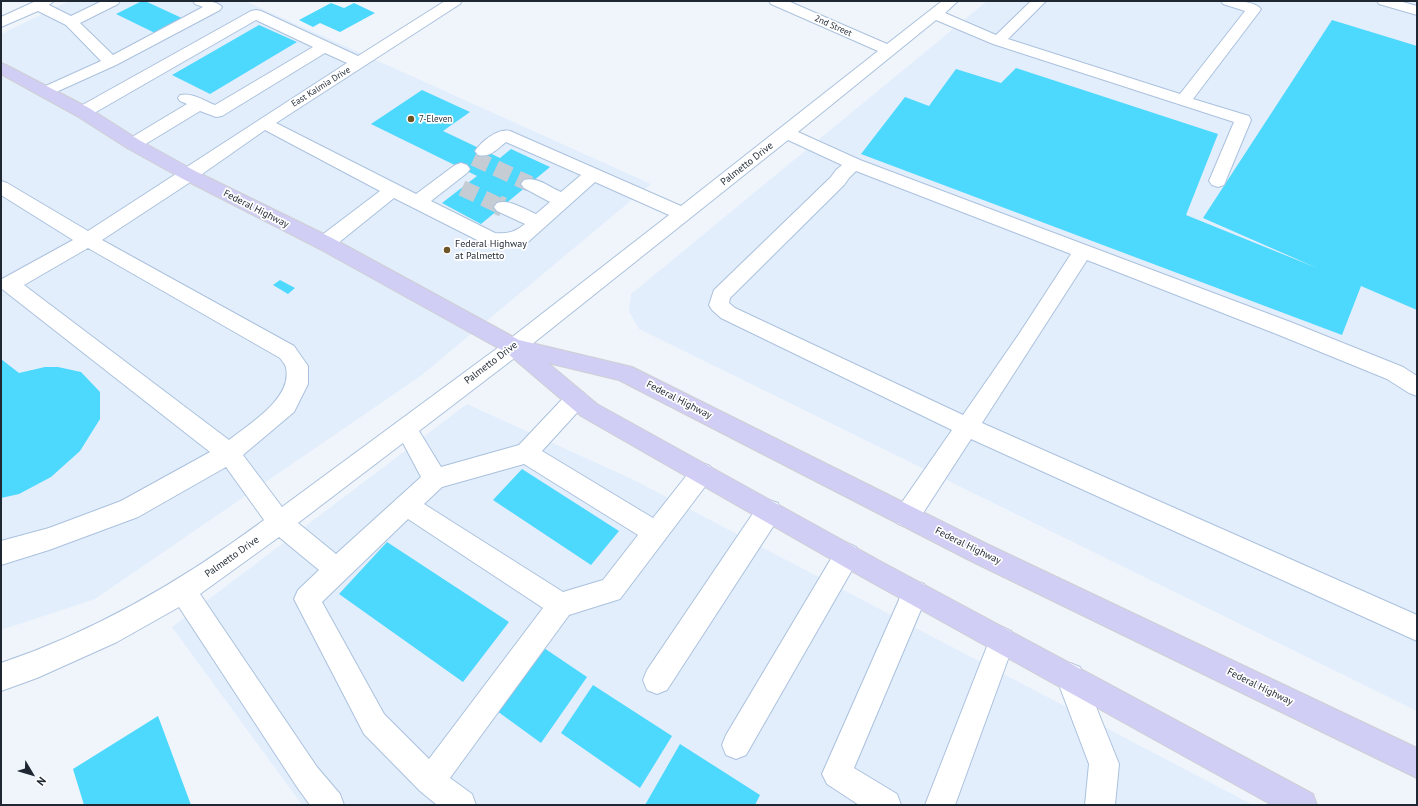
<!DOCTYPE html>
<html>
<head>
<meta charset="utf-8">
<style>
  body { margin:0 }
  #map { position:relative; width:1418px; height:806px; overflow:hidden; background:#f0f5fb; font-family:"PT Sans",sans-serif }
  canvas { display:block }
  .frame { position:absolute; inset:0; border:2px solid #1e2732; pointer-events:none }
  .north { position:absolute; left:12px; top:754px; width:40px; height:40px; -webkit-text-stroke:3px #fff; paint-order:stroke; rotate:128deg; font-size:11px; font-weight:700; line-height:16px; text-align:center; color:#1e2732 }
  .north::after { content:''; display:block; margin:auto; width:14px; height:18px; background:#1e2732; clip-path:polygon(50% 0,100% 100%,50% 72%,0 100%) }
</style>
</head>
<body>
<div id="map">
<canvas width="1418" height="806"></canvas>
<div class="frame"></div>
<div class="north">N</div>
</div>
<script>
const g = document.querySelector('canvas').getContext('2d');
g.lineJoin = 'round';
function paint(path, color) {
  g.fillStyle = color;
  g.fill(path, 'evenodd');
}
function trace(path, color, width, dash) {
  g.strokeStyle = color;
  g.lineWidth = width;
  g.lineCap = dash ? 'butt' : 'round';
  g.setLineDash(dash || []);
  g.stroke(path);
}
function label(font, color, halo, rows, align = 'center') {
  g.font = font + ' "PT Sans",sans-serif';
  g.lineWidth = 3.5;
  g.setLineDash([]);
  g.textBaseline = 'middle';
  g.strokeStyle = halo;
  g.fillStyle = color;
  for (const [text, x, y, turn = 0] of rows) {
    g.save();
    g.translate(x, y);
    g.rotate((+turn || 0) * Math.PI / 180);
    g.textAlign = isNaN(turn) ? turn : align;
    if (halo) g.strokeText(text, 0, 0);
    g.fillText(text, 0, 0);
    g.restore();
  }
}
paint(new Path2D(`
  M69 1H245L651 184 422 375 95 599 1 630V34Z
  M987 1H1417V711L639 329 629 311 631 294Z
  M467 404 634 480 1253 805H302L172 627Z`), '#e3eefd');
paint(new Path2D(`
  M142 1H145L184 19 157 34 116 14Z
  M331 3 344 8 354 3 375 13 340 32 320 23 313 27 299 20Z
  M1332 20 1417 46V310L1361 286 1342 335 861 154 905 97 929 106 956 69 1001 83 1016 68 1218 134 1186 215 1317 268 1203 218Z
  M259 25 297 42 210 94 172 75Z
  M422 90 470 112 443 131 500 158 511 149 550 167 481 224 442 203 477 176 371 124Z
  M280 280 295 288 288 294 273 285Z
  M1 359 19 373 45 367H58L81 372 100 392V419L80 451 51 477 19 494 1 498Z
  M522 469 619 531 591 565 493 500Z
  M387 542 509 622 463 682 339 594Z
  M544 648 587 677 541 743 497 711Z
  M593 685 672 736 640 788 561 733Z
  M158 716 191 805H84L73 769Z
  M680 744 760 795 755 805H645Z`), '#4dd8fe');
trace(new Path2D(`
  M474 158 530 184
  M462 188 500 206`), '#c6ccd3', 16, [16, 8]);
trace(new Path2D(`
  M498 205 503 207`), '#c6ccd3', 20, [20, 10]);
const minor = new Path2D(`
  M54 1 49 5 71 16 102 1H120L118 4 80 23 113 55 203 7 195 4 193 1C202 1 216 0 222 7L220 10 116 65 45 97 39 95 37 92 39 89 101 61 66 25 38 11 1 27V17L36 1Z
  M445 1H462L460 4 276 123 416 194 455 165 461 163 467 165 470 169 467 173 431 201 495 233C508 234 515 232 525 224L497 211 494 207 497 203C509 199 524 209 536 214L550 202 524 188 521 184 524 180C537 176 549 187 561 192L581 175 506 142C497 149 490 158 478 155L475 151C482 141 498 128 510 131L681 206 878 51 771 4 769 1H788L887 44 942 1H958L945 13 996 35 1031 1H1046L1008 39 1180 94 1245 11 1223 4 1221 1C1232 1 1254 0 1261 9L1259 12 1193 99 1249 116 1251 120 1224 185 1218 187 1212 185 1209 181 1234 122 993 44 936 20 798 132 860 160 1293 323 1403 367 1417 376V396L1409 393 1387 379 1279 335 1087 260 982 423 1417 615V641L971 439 916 524 907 527 898 524 895 516 898 508 952 430 721 318 712 310 709 305 714 290 831 177 836 170 842 165 788 140 521 353 419 431 441 467 519 445 568 393 576 390 584 393 587 399 584 405 542 451 653 518 694 466 702 463 710 466 714 473 710 480 620 599 569 615 450 778 472 794 476 805H437L420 791 364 734 294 599 298 590 319 570 279 537 200 594 317 767 340 794 344 805H310L297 787 179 607 117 642 37 678 1 691V663C96 631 183 580 264 520L226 467 138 517 49 550 1 565V541L49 528 121 501 210 452 2 289V279L73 240 1 195V181L7 183 88 231 347 63 325 53 222 116 216 117 200 111 139 148 133 149 127 148 125 144 127 140 187 104 180 101 178 98 180 95C192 92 205 101 215 105L313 47 256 20 89 116 83 117 77 116 75 112 77 108 251 11 256 10 261 11 358 56ZM265 130 380 191 318 238 316 243 318 248 325 250 332 248 394 198 485 244 506 247 528 242 595 182 669 215 507 341 282 507 243 455 294 412 308 384V366L294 346 102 240 195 179ZM856 171 1071 254 1019 334 963 415 735 308 729 303 730 298 844 185 849 178ZM88 248 280 358C282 361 286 365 286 368 293 398 249 424 229 440L24 285ZM403 443 421 477 336 554 298 523ZM524 464 638 535 603 580 563 592 424 504 442 487ZM408 519 543 608 429 759 384 714 322 602Z
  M1377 1H1399L1417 6V15L1379 4Z
  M769 500 778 503 781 511 778 519 667 690 657 694 647 690 643 680 647 670 760 503Z
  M847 543 856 547 859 555 856 563 746 755 736 759 726 755 722 745 726 735 838 547Z
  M915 581 924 584 928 593 854 768 897 794 901 805H859L827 784 822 774 906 584Z
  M1002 627 1011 631 1015 640 955 805H925L993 631Z
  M1070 663 1080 667 1119 764 1115 805H1085L1089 764 1056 677 1060 667Z`);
const major = new Path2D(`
  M1 63 6 65 89 108 139 140 195 171 332 238 519 340 632 367 989 545 1417 748V778L971 561 619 380 548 363 597 404 880 561 1313 794 1317 805H1272L862 577 581 416 507 353 318 248 183 179 127 148 77 116 1 74Z`);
trace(minor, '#aac1dd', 2);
trace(major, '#cecfd2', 2);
paint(minor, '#fff');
paint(major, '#d1cef6');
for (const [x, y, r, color] of [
  [411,119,4,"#6d5626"],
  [447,250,4,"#6d5626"]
]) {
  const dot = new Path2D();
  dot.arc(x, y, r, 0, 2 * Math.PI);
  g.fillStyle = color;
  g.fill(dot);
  trace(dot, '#fff', 1.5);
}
label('9px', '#1e2732', '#fff', [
  ["2nd Street",833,26,24],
  ["East Kalmia Drive",321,87,-32]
]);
label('9px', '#1e2732', '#fff', [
  ["7-Eleven",419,119]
], 'left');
label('10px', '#1e2732', '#fff', [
  ["Palmetto Drive",747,164,-38],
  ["Federal Highway",256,209,27],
  ["Palmetto Drive",491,363,-37],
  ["Federal Highway",679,400,27],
  ["Federal Highway",968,546,26],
  ["Palmetto Drive",232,557,-35],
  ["Federal Highway",1260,687,26]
]);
label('10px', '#1e2732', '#fff', [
  ["Federal Highway",455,244],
  ["at Palmetto",455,256]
], 'left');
</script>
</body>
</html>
